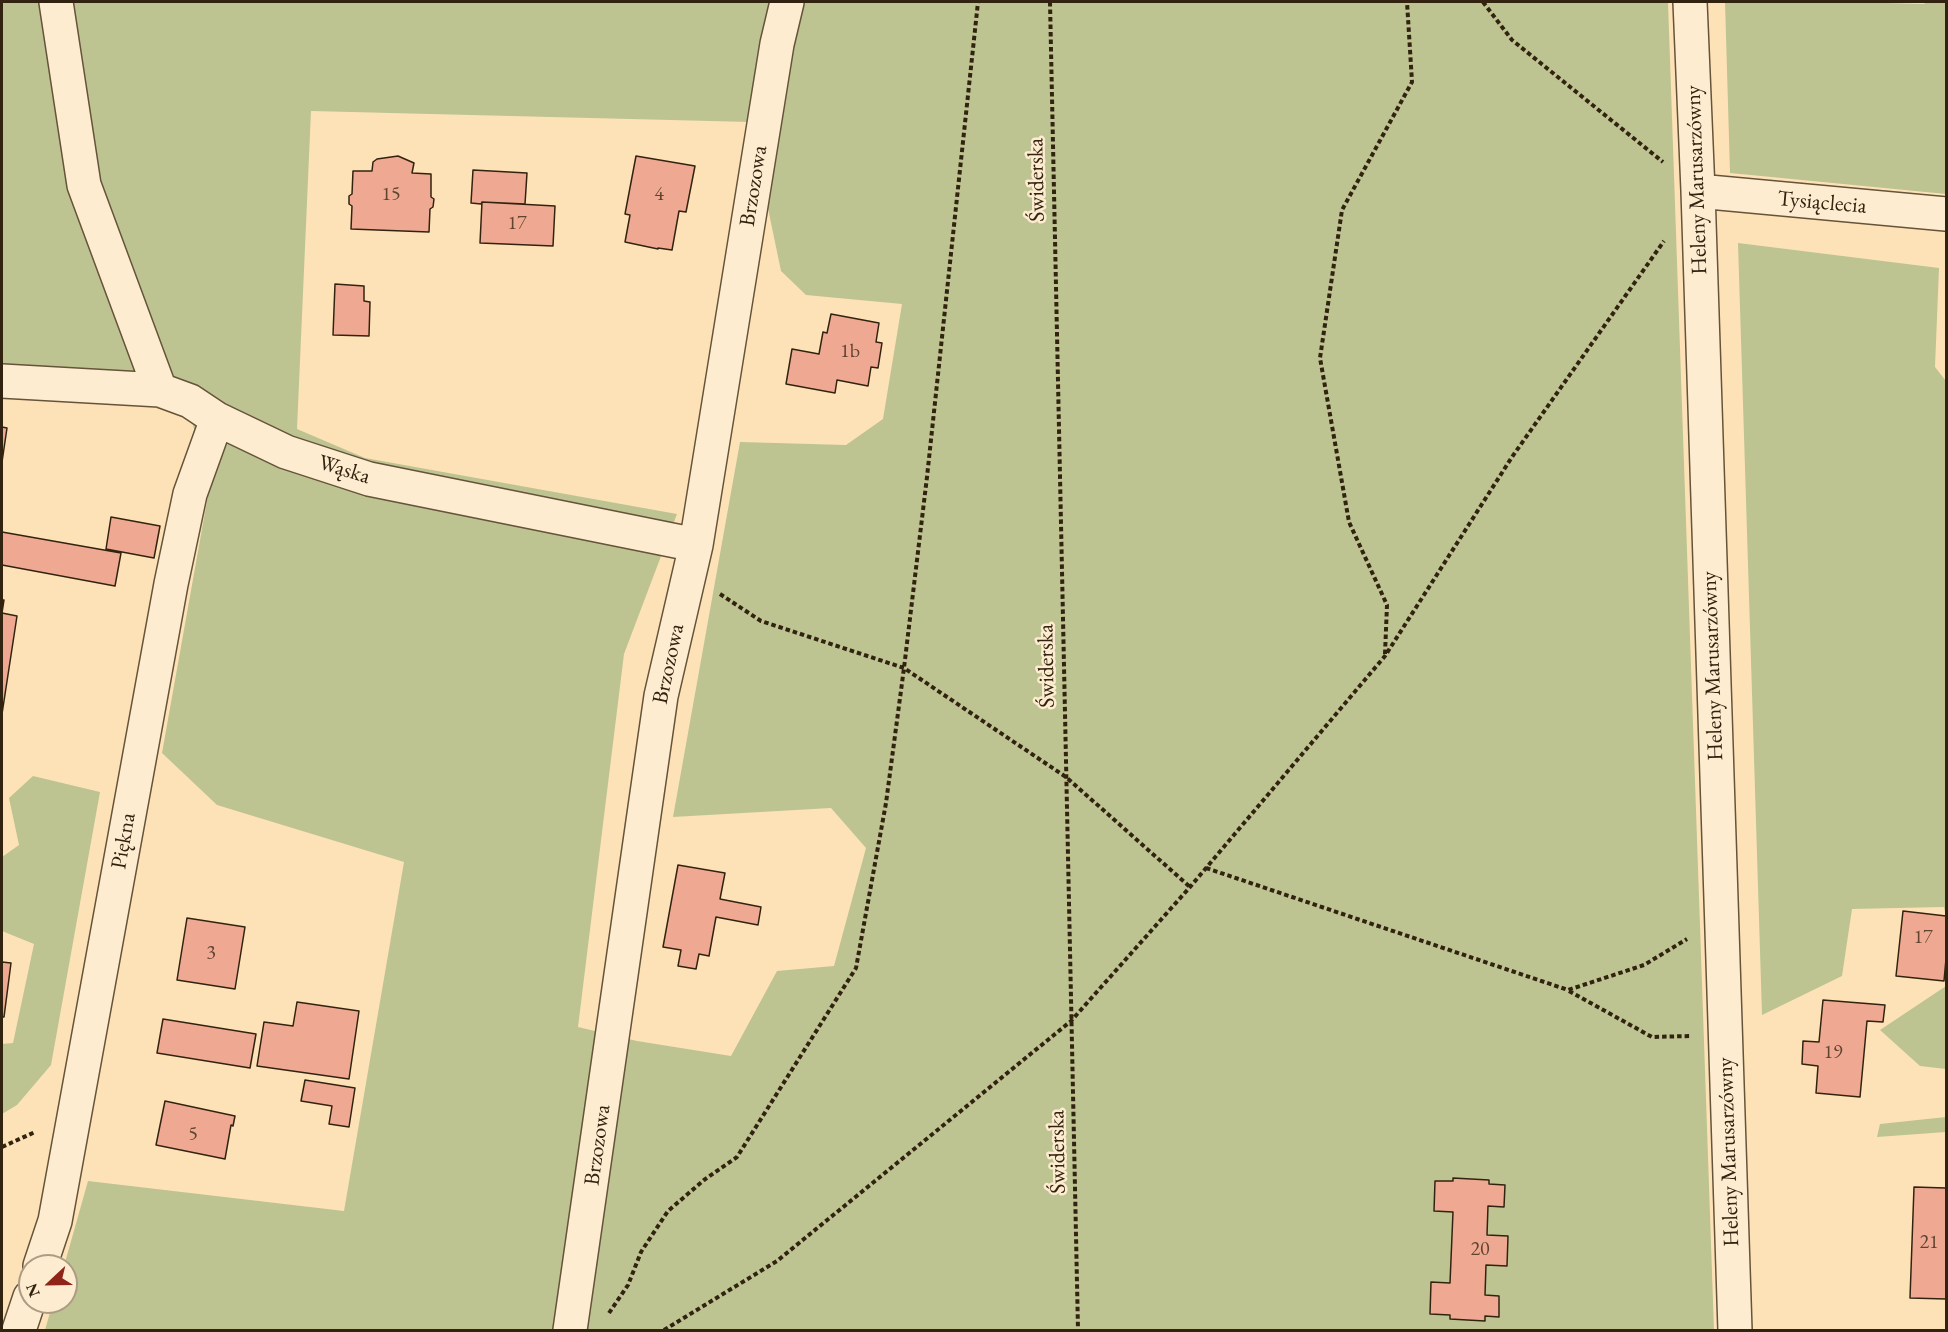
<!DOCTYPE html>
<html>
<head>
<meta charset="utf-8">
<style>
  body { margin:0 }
  #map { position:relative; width:1948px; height:1332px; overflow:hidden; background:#fee2b7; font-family:"EB Garamond",serif }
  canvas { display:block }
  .frame { position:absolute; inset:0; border:3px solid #322310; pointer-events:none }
  .north { position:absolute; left:18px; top:1254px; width:60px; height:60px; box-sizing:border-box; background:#feecd0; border:2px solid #ac9c83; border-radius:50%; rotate:248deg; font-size:16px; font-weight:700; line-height:24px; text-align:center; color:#322310 }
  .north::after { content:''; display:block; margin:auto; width:21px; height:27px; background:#8f2418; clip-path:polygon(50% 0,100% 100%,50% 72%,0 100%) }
</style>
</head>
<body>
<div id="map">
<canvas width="1948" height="1332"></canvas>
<div class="frame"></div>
<div class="north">N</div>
</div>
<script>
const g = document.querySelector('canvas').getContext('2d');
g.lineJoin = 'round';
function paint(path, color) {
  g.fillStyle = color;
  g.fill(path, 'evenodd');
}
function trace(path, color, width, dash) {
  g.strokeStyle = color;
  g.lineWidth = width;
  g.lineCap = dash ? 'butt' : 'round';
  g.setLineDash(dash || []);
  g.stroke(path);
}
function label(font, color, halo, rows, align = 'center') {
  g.font = font + ' "EB Garamond",serif';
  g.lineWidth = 5;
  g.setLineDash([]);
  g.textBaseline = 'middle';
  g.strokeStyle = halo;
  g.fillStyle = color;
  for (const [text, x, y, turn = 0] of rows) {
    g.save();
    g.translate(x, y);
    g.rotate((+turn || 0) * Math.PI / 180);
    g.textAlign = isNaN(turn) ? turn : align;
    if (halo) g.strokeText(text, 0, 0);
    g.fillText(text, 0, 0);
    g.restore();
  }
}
paint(new Path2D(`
  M2 2H1668L1714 1330H45L53 1302H66V1266H64L88 1181 344 1211 404 862 217 805 162 753 210 484 185 398 2 393ZM311 111 750 122 781 271 806 295 902 304 883 419 846 445 740 442 673 817 831 808 866 848 834 966 777 971 731 1056 637 1041 578 1027 624 654 677 514 365 458 297 429Z
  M1725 2H1849L1924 4 1926 2H1946V194L1730 173Z
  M1738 243 1939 268 1935 367 1946 381V917L1944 907 1852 909 1842 976 1762 1015Z
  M33 776 100 792 51 1065 17 1105 2 1114V1044L13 1043 34 944 2 931V857L19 845 9 798Z
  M1946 986V1069L1920 1066 1880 1030Z
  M1946 1117V1132L1877 1137 1880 1124Z`), '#bdc491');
const building = new Path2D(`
  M398 156 414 163 412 173 431 174V197L434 199 433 207 430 209 429 232 351 229 352 206 349 204V196L352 194 353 171H372L373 162 377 159Z
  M636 156 695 166 686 212 679 211 672 250 658 248V249L625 242 630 215 625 214Z
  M473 170 527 173 525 204 482 202 481 204 471 203Z
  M482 202 555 206 553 246 480 243Z
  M335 284 364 286V301L370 302 369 336 333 335Z
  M831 314 879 323 876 342 882 343 878 368 871 367 868 386 837 380 835 393 786 384 792 349 819 354 823 332 827 333Z
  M2 427 7 428 2 462Z
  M111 517 160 526 154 558 106 549Z
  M2 532 121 553 115 586 2 565Z
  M2 600H4L2 613 17 616 2 714Z
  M678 865 725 873 720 899 761 907 758 925 716 917 709 956 699 954 696 969 678 966 681 950 663 947Z
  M1903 911 1946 916V959L1944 981 1896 976Z
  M187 918 245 927 235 989 177 980Z
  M2 962 11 963 4 1017H2Z
  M1823 1000 1885 1005 1883 1022 1867 1021 1860 1097 1816 1093 1818 1066 1802 1064 1803 1041 1819 1042Z
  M297 1002 359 1011 349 1079 257 1066 264 1022 293 1026Z
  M163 1019 256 1034 250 1068 157 1053Z
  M305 1080 355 1088 349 1127 329 1124 332 1106 301 1101Z
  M165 1101 235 1116 233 1126 231 1125 225 1159 156 1145Z
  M1453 1178 1489 1180V1184L1505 1185 1504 1207 1488 1206 1487 1235 1508 1236 1507 1266 1486 1265 1485 1295 1499 1296V1317L1485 1316V1321L1450 1319V1315L1430 1314 1431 1282 1450 1283 1453 1212 1434 1211 1435 1181H1453Z
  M1914 1187 1946 1188V1299L1910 1298Z`);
paint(building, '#efa992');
trace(building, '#322310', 1.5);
const minor = new Path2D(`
  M56 2 84 185 160 390
  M1690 2 1698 191 1735 1330
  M1698 191 1946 214
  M2 381 160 390 190 401 217 419 286 452 369 479 696 545
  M40 1266 55 1221 171 584 190 494 217 419
  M19 1330 30 1297
  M570 1330 661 696 696 545 777 44 787 2`);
trace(minor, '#65533a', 36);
trace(new Path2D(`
  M1050 2 1078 1330
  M1483 2 1512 40 1663 162
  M720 594 761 621 904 668 1066 777 1190 887
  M1385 654 1387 605 1349 522 1320 358 1342 210 1412 82 1407 2
  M1206 868 1568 990 1644 965 1687 939
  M1569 991 1652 1037 1690 1036
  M2 1147 35 1132
  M609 1313 628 1285 641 1252 668 1211 704 1180 737 1157 856 968 886 803 904 668 927 477 978 2
  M664 1330 777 1261 1071 1021 1190 887 1385 656 1512 457 1664 241`), '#322310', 4, [4.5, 3]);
trace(minor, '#feecd0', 33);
label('20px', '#614430', null, [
  ["15",391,195],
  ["4",659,195],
  ["17",517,224],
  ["1b",850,352],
  ["17",1923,938],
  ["3",211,954],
  ["19",1833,1053],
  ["5",193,1135],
  ["21",1929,1243],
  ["20",1480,1250]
]);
label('22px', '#322310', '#feecd0', [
  ["Świderska",1037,180,-91],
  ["Heleny Marusarzówny",1697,180,-92],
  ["Brzozowa",754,186,-81],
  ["Tysiąclecia",1822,203,5],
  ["Wąska",344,470,17],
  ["Brzozowa",669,664,-78],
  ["Świderska",1047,666,-91],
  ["Heleny Marusarzówny",1713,666,-92],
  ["Piękna",124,841,-80],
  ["Brzozowa",598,1145,-82],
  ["Świderska",1058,1152,-91],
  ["Heleny Marusarzówny",1729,1152,-92]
]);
</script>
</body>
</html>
